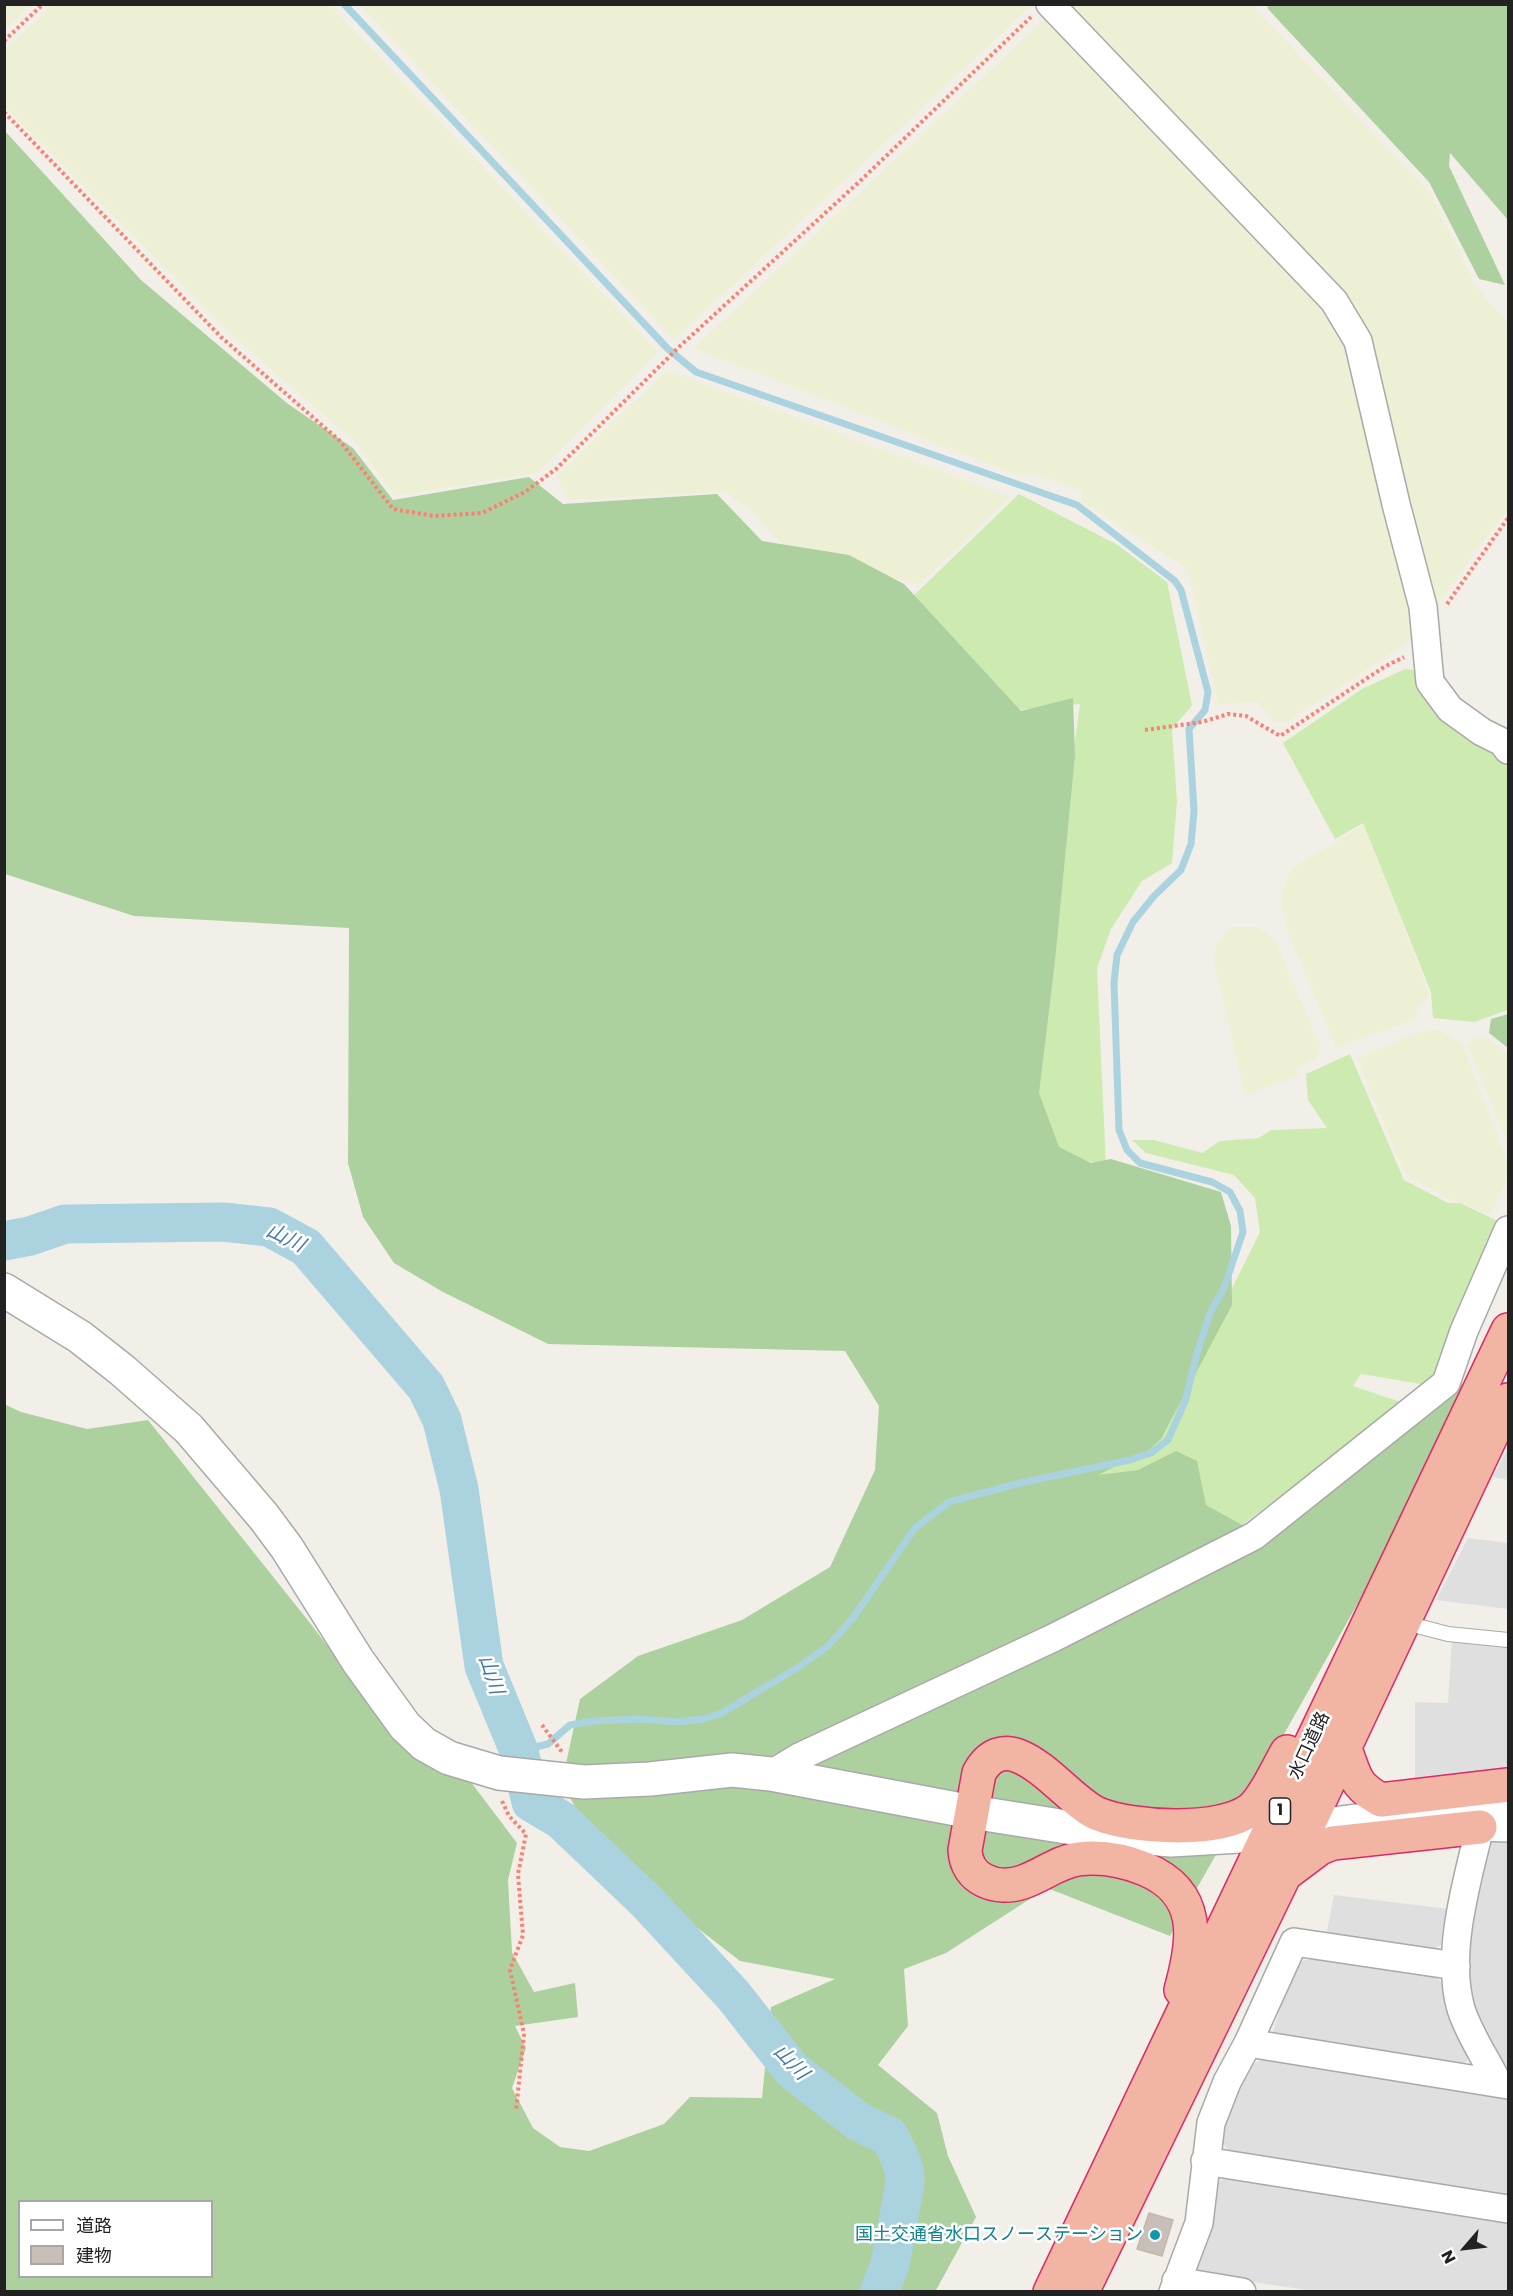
<!DOCTYPE html>
<html>
<head>
<meta charset="utf-8">
<style>
  body { margin:0 }
  #map { position:relative; width:1513px; height:2296px; overflow:hidden; background:#f2efe9; font-family:Poppins,"Noto Sans JP",sans-serif }
  canvas { display:block }
  .frame { position:absolute; inset:0; border:6px solid #222; pointer-events:none }
  .legend { position:absolute; left:18px; top:2200px; width:195px; height:78px; box-sizing:border-box; background:#fff; border:2px solid #a7a7a7; margin:0; padding:8px 10px; list-style:none; font-size:18px; color:#222 }
  .legend li { display:flex; align-items:center; gap:12px; height:30px }
  .legend b { width:30px; border:2px solid #a7a7a7 }
  .north { position:absolute; left:1435px; top:2218px; width:60px; height:60px; -webkit-text-stroke:4px #fff; paint-order:stroke; rotate:242deg; font-size:16px; font-weight:700; line-height:24px; text-align:center; color:#222 }
  .north::after { content:''; display:block; margin:auto; width:21px; height:27px; background:#222; clip-path:polygon(50% 0,100% 100%,50% 72%,0 100%) }
</style>
</head>
<body>
<div id="map">
<canvas width="1513" height="2296"></canvas>
<div class="frame"></div>
<ul class="legend">
<li><b style="height:8px;background:#fff"></b>道路</li>
<li><b style="height:16px;background:#c7bfb8"></b>建物</li>
</ul>
<div class="north">N</div>
</div>
<script>
const g = document.querySelector('canvas').getContext('2d');
g.lineJoin = 'round';
function paint(path, color) {
  g.fillStyle = color;
  g.fill(path, 'evenodd');
}
function trace(path, color, width, dash) {
  g.strokeStyle = color;
  g.lineWidth = width;
  g.lineCap = dash ? 'butt' : 'round';
  g.setLineDash(dash || []);
  g.stroke(path);
}
function label(font, color, halo, rows, align = 'center') {
  g.font = font + ' Poppins,"Noto Sans JP",sans-serif';
  g.lineWidth = 5;
  g.setLineDash([]);
  g.textBaseline = 'middle';
  g.strokeStyle = halo;
  g.fillStyle = color;
  for (const [text, x, y, turn = 0] of rows) {
    g.save();
    g.translate(x, y);
    g.rotate((+turn || 0) * Math.PI / 180);
    g.textAlign = isNaN(turn) ? turn : align;
    if (halo) g.strokeText(text, 0, 0);
    g.fillText(text, 0, 0);
    g.restore();
  }
}
paint(new Path2D(`
  M1508 1448V1480L1493 1477Z
  M1468 1538 1508 1543V1609L1436 1600Z
  M1452 1639 1508 1647 1507 1772 1415 1786V1702L1448 1703Z
  M1501 1839H1508V2074L1471 2009 1467 1957 1471 1888 1486 1846Z
  M1334 1895 1449 1909 1447 1940 1432 1951 1326 1936Z
  M1319 1956 1432 1971 1447 1990 1473 2054 1460 2068 1272 2035 1290 1976 1303 1961Z
  M1265 2058 1508 2095V2198L1230 2152 1219 2139 1244 2069Z
  M1229 2176 1508 2220V2291H1313L1199 2274 1194 2261 1211 2186Z`), '#e0dfdf');
paint(new Path2D(`
  M5 4H31V5L5 29Z
  M53 4 330 5 658 352 537 473 394 496 357 444 234 337 5 107V50Z
  M360 5H1032L674 340Z
  M1064 5H1256L1257 11 1430 192 1476 287 1508 323V510L1489 533 1436 608 1363 325Z
  M1048 16 1330 305 1349 354 1418 636 1287 722 1272 721 1257 701 1218 705 1190 579 1185 567 1082 502V491L1031 473 1022 477 694 348Z
  M667 370 1011 497 919 584 791 555 749 509 725 492 567 500 557 476Z
  M1364 825 1430 995 1421 1003 1416 1013 1418 1018 1336 1048 1285 925 1281 897 1286 879 1295 866Z
  M1232 927H1256L1274 938 1321 1048 1317 1057 1297 1068 1298 1077 1245 1095 1213 958 1217 942Z
  M1439 1030 1462 1043 1508 1163V1178L1492 1211 1488 1214 1449 1199 1405 1174 1357 1058 1423 1031Z
  M1477 1037 1489 1039 1508 1053V1144L1467 1044Z`), '#eef0d5');
paint(new Path2D(`
  M1019 494 1116 544 1167 582 1192 705C1186 715 1176 721 1172 731L1177 801 1172 863 1142 881 1111 929 1097 968 1106 1167 1053 1150 1031 1096 1045 962 1080 704 1009 711 908 601Z
  M1405 669 1420 671 1508 763V1010L1474 1022 1433 1018 1431 992 1363 823 1335 839 1283 743 1362 689Z
  M1350 1054 1404 1180 1448 1203H1460L1504 1224 1501 1243 1432 1378 1421 1384 1361 1374 1353 1386 1404 1403 1238 1528 1141 1475 1091 1479 1205 1343 1260 1232 1255 1198 1234 1175 1146 1153 1132 1140H1154L1202 1153 1220 1141 1259 1138 1271 1130 1327 1128 1308 1100 1306 1074Z`), '#cdebb0');
paint(new Path2D(`
  M1267 5H1508V220L1450 153 1449 166 1505 285 1479 279 1429 182 1268 9Z
  M5 131 141 280 288 404 353 448 393 500 529 477 563 504 717 494 762 541 849 555 904 584 1021 711 1073 698 1075 755 1055 961 1039 1093 1059 1147 1091 1163 1111 1159 1221 1192 1231 1226 1232 1305 1161 1439 1149 1450 1098 1475 1138 1470 1176 1451 1197 1461 1206 1505 1262 1536 1463 1383 1393 1541 1170 1936 1047 1888 946 1953 904 1969 908 2026 878 2065 937 2113 948 2156 976 2217 935 2292 5 2291 4 1404 21 1412 87 1429 148 1420 310 1623 398 1739 464 1773 517 1843 508 1880 512 1952 534 1992 575 1983 578 2017 515 2026 526 2048 512 2088 533 2128 560 2147 589 2151 664 2124 690 2097 762 2098 771 2007 835 1979 740 1961 597 1850 562 1782 580 1699 638 1656 742 1620 830 1567 875 1470 879 1406 845 1351 548 1344 443 1292 394 1263 363 1217 348 1163 349 928 134 916 5 874ZM20 2202H212V2276H20Z
  M1508 1014V1048L1489 1033 1491 1019Z`), '#add19e');
trace(new Path2D(`
  M344 4 667 348 696 372 1077 505 1175 581 1181 590 1208 692 1205 710 1189 729 1194 811 1191 844 1181 870 1154 896 1133 922 1117 955 1114 983 1119 1130 1127 1150 1140 1163 1212 1182 1230 1192 1240 1211 1243 1232 1224 1288 1210 1313 1197 1353 1186 1399 1168 1440 1151 1453 1130 1460 1020 1483 949 1502 915 1528 853 1618 828 1646 797 1668 720 1714 703 1719 678 1722 639 1719 594 1721 570 1725 548 1744 519 1751`), '#aad3df', 7);
trace(new Path2D(`
  M4 1241 30 1236 65 1224 223 1222 269 1227 306 1247 426 1387 442 1420 459 1489 484 1666 519 1751 531 1802 561 1820 647 1902 733 1995 792 2070 859 2122 889 2136 898 2153 904 2169 905 2183 890 2265 879 2292`), '#aad3df', 39);
const building = new Path2D(`
  M1149 2213 1173 2220 1162 2256 1137 2249Z`);
paint(building, '#c7bfb8');
trace(building, '#c4b6ab', 1.5);
const service = new Path2D(`
  M1402 1622 1448 1634 1508 1640`);
const minor = new Path2D(`
  M1050 4 1334 301 1358 341 1396 504 1423 607 1430 682 1450 709 1482 732 1502 742 1508 750
  M771 1774 799 1757 1053 1638 1254 1536 1446 1383 1464 1331 1508 1230
  M1248 2043 1294 1942 1456 1966
  M1498 2083C1486 2059 1469 2034 1461 2009 1445 1954 1467 1881 1480 1827L1508 1828
  M1205 2161 1508 2209
  M1176 2281 1242 2292
  M1173 2292 1199 2223 1211 2123 1227 2082 1248 2043 1508 2085`);
const tertiary = new Path2D(`
  M4 1290 80 1337 122 1370 189 1429 264 1517 287 1548 358 1661 405 1726 424 1744 449 1758 499 1773 584 1782 650 1779 732 1770 771 1774 972 1812 1123 1836 1171 1840 1240 1836
  M1325 1825 1449 1809 1508 1807`);
const trunk = new Path2D(`
  M1344 1747C1356 1775 1352 1784 1381 1800L1508 1785
  M1288 1872 1320 1848 1333 1843 1480 1827
  M1181 1990C1195 1940 1202 1893 1145 1869 1123 1860 1102 1856 1078 1859 1058 1862 1041 1876 1023 1882 997 1891 966 1880 965 1850L979 1773C1011 1716 1065 1801 1098 1814 1132 1828 1219 1833 1250 1810 1264 1800 1278 1767 1287 1752
  M1050 2292 1508 1330
  M1082 2292 1285 1874 1508 1400`);
trace(service, '#a9a9a9', 16);
trace(minor, '#a9a9a9', 30);
trace(tertiary, '#a9a9a9', 36);
trace(trunk, '#dc2a67', 36);
trace(new Path2D(`
  M4 41 43 4
  M4 112 221 337 340 441 393 509 434 516 482 513 525 492 556 469 679 347 859 182 1031 17
  M1447 604 1508 518
  M1145 730 1202 722 1228 714 1246 716 1280 736 1384 667 1404 657
  M542 1725 562 1752
  M502 1801 509 1816 526 1834 518 1874 523 1935 510 1970 524 2034 516 2111`), '#fa8072', 4, [3, 3]);
trace(service, '#fff', 14);
trace(minor, '#fff', 27);
trace(tertiary, '#fff', 33);
trace(trunk, '#f2b4a3', 33);
for (const [x, y, r, color] of [
  [1155,2235,6,"#0f9aa8"]
]) {
  const dot = new Path2D();
  dot.arc(x, y, r, 0, 2 * Math.PI);
  g.fillStyle = color;
  g.fill(dot);
  trace(dot, '#fff', 2);
}
for (const [x, y, w] of [
  [1280,1811,21]
]) {
  const box = new Path2D();
  box.roundRect(x - w / 2, y - 13, w, 26, 4.5);
  g.fillStyle = '#fff';
  g.fill(box);
  trace(box, '#222', 1.5);
}
label('bold 16px', '#222', null, [
  ["1",1280,1811]
]);
label('18px', '#222', '#fff', [
  ["水口道路",1310,1746,-65]
]);
label('18px', '#0d838f', '#fff', [
  ["国土交通省水口スノーステーション",1143,2235]
], 'right');
label('italic 20px', '#4a7aab', '#fff', [
  ["山川",285,1239,26],
  ["山川",490,1675,72],
  ["山川",790,2063,46]
]);
</script>
</body>
</html>
